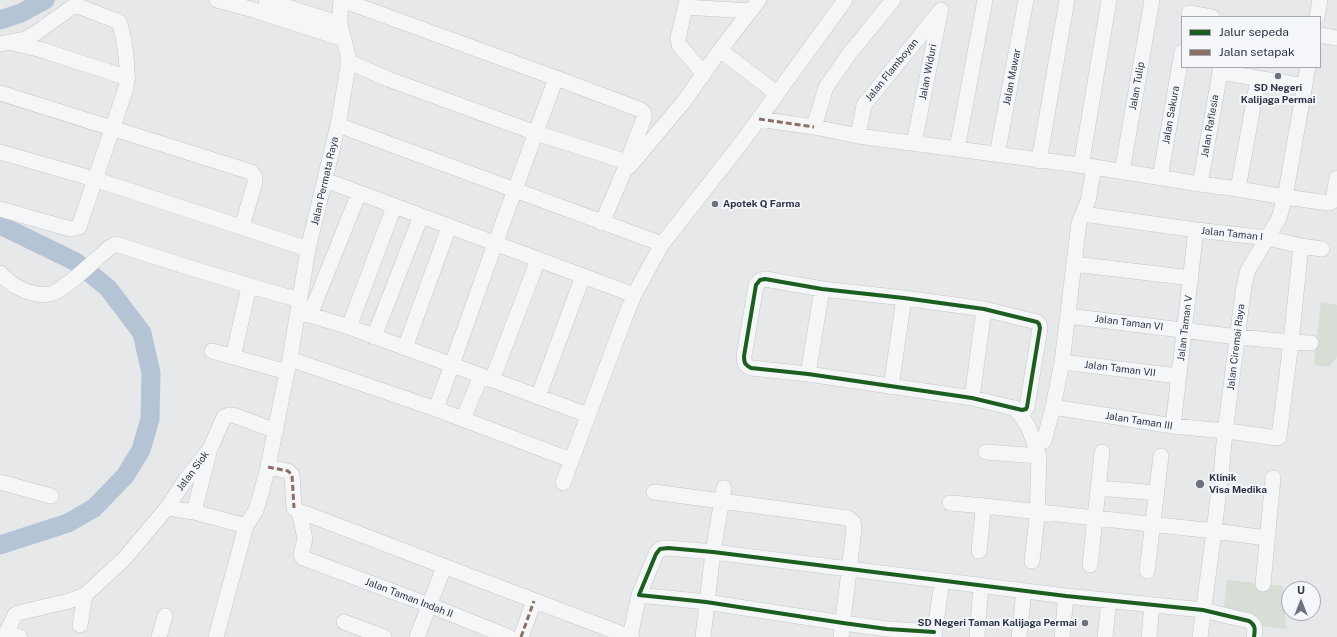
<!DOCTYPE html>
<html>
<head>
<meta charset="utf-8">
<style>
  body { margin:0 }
  #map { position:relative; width:1337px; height:637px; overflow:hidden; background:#e6e8ea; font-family:"Public Sans",sans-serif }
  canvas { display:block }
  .legend { position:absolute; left:1181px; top:16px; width:140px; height:52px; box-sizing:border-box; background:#f4f6f9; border:1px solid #a4a8b1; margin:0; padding:5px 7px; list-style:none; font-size:12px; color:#2b3445 }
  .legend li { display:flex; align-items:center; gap:8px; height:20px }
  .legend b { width:20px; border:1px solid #a4a8b1 }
  .north { position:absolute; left:1281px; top:581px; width:40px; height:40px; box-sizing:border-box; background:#f4f6f9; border:1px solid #a4a8b1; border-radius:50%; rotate:0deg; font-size:11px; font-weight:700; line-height:16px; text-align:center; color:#2b3445 }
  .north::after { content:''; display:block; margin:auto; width:14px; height:18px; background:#6c737f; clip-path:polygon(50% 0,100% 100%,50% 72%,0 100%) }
</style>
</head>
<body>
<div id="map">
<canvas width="1337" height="637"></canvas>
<ul class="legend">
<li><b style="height:5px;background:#1b5e20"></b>Jalur sepeda</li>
<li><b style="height:5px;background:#8d6e63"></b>Jalan setapak</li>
</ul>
<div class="north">U</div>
</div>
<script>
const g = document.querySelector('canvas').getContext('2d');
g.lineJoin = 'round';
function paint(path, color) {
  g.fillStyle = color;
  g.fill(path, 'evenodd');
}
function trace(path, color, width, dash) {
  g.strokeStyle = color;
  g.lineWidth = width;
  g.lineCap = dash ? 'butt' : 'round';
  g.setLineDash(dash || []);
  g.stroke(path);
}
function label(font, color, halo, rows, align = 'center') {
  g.font = font + ' "Public Sans",sans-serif';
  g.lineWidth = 4;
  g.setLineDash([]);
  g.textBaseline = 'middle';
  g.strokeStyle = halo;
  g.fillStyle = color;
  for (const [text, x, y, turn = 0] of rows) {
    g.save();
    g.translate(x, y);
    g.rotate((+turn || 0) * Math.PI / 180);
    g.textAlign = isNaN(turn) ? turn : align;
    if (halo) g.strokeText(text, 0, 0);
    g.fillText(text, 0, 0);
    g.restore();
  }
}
paint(new Path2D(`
  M1321 302 1337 305V357L1330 366H1320L1314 364Z
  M1227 580 1283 586 1286 629 1260 626 1259 618 1223 613Z`), '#d6ded6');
trace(new Path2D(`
  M0 20 21 13 45 0
  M0 225 76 262 108 288 142 333 151 373 150 419 141 450 125 476 94 508 68 523 0 545`), '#b4c4d5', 19);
const minor = new Path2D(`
  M217 0 254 10 344 39
  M266 0 340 24
  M342 0 556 78
  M687 0 678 38 679 45 704 74
  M685 7 750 11
  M1189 13 1212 17
  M1317 17 1320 0
  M1320 35 1337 38
  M13 43 42 50 128 78
  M0 44 25 39 36 33 72 7 78 6 119 22C125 38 129 72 126 88L79 227 70 229 0 209
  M720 50 776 93
  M349 62 388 79 536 133 627 162
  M1220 72 1305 86
  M0 93 251 172 255 177V182L242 227
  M759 119 814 127 858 136 1094 167 1200 184 1238 189 1285 197 1329 203 1333 201 1337 178
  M338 125 662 244
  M814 127 826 87 850 53 893 0
  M858 136 864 105 941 10
  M914 143 940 13
  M957 149 985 0
  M0 152 94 179 308 249
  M997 155 1026 0
  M1039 161 1067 0
  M1081 166 1109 0
  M629 167 685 100 720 50 759 0
  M1122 172 1152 0
  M1160 178 1182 52
  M325 180 634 295
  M1200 184 1221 67
  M1238 189 1258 79
  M1301 246 1322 249
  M1074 264 1191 278
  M0 273C5 278 11 284 17 287 26 292 40 296 50 294 64 291 97 258 109 248L116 244C177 264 238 283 300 300
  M765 279 822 289 904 298 984 309 1037 322 1039 324 1040 328 1027 407 1026 409 1022 410 972 398 808 374 751 368C745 365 744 363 744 356L756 285 760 280Z
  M298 313 310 315 349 327 588 415
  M310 315 359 193
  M1068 316 1238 337 1291 342 1311 343
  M349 327 394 207
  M374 337 421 216
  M405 348 449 227
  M212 351 287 372
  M233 357 249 287
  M290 359 436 409 571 460
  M1062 362 1179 376
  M808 374 822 289
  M492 380 538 260
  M891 387 904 298
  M538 397 583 276
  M972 398 984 309
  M1053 407 1173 426 1235 432 1277 438 1279 437 1291 342 1301 246 1268 238 1196 230 1083 214
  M1015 408 1028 426 1039 456 1037 518 1032 561
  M436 409 495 244 556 78 641 110 644 113V118L622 176 602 223
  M465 414 481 376
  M1173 426 1196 230
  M1044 441 1053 407 1062 362 1078 231 1079 223 1088 201 1094 167
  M986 452 1039 456
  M268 467 288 471 292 475 294 508 299 511 630 637
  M0 482 51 496
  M563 483 624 320 634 295 662 244 742 142 845 0
  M1099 488 1157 493
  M654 492 848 518 853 522 854 529 841 637
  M950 503 985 506
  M167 508 194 512 246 526
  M299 511 305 539 301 555 303 558 429 605 509 637
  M194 512 209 453
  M979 551 983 511 985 506 1214 531 1267 538
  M1090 565 1102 452
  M1147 571 1161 456
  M1263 584 1273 478
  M344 622 384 637
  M80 625 85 595
  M934 632 887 629 843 623 706 602 639 595 656 554 660 549 668 548 713 552 1066 596 1203 610 1249 621C1256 625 1255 630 1254 637
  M6 633 20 637
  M4 637 15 615 18 613 69 601 85 595 124 559 167 508 184 482 210 449 224 417 229 415H233L276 431
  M159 637 165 616
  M216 637 246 526 256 510 260 497 268 467 287 372 290 359 308 249 338 125 348 67V56L340 24V15L341 0
  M417 637 444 567
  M521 637 534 601
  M632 637H630L639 595
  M703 637 713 552 724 488
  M934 637 942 581
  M977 637 981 585
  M1019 637 1024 591
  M1062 637 1066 596
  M1105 637 1109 600
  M1149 637 1152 605
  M1200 637 1213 539 1222 465 1225 432 1244 286 1248 270 1279 218 1285 197 1308 67`);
trace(minor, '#c4c6c8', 16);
trace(minor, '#f5f6f7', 15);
trace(new Path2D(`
  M759 119 814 127
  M268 467 288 471 292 475 294 508
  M521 637 534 601`), '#8d6e63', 3, [6, 3]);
trace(new Path2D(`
  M765 279 822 289 904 298 984 309 1037 322 1039 324 1040 328 1027 407 1026 409 1022 410 972 398 808 374 751 368C745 365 744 363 744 356L756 285 760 280Z
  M934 632 887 629 843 623 706 602 639 595 656 554 660 549 668 548 713 552 1066 596 1203 610 1249 621C1256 625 1255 630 1254 637`), '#1b5e20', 4);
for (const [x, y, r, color] of [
  [1278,76,4,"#6c737f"],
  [715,204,4,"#6c737f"],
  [1200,484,5,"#6c737f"],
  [1085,623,4,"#6c737f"]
]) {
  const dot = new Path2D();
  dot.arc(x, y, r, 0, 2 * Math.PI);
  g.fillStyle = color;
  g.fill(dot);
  trace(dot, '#f4f6f9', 1.5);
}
label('10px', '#2b3445', '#f4f6f9', [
  ["Jalan Flamboyan",892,70,-51],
  ["Jalan Widuri",928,72,-79],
  ["Jalan Mawar",1012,77,-79],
  ["Jalan Tulip",1137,86,-80],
  ["Jalan Sakura",1171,115,-80],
  ["Jalan Raflesia",1210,126,-80],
  ["Jalan Permata Raya",325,181,-77],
  ["Jalan Taman I",1232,234,6],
  ["Jalan Taman VI",1129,323,7],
  ["Jalan Taman V",1185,328,-83],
  ["Jalan Ciremai Raya",1236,347,-83],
  ["Jalan Taman VII",1120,369,7],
  ["Jalan Taman III",1139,421,9],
  ["Jalan Siok",193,471,-53],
  ["Jalan Taman Indah II",409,598,21]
]);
label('bold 10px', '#2b3445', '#f4f6f9', [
  ["SD Negeri",1278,88,"center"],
  ["Kalijaga Permai",1278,100,"center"],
  ["Apotek Q Farma",723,204],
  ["Klinik",1209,478],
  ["Visa Medika",1209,490],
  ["SD Negeri Taman Kalijaga Permai",1077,623,"right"]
], 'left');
</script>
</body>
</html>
